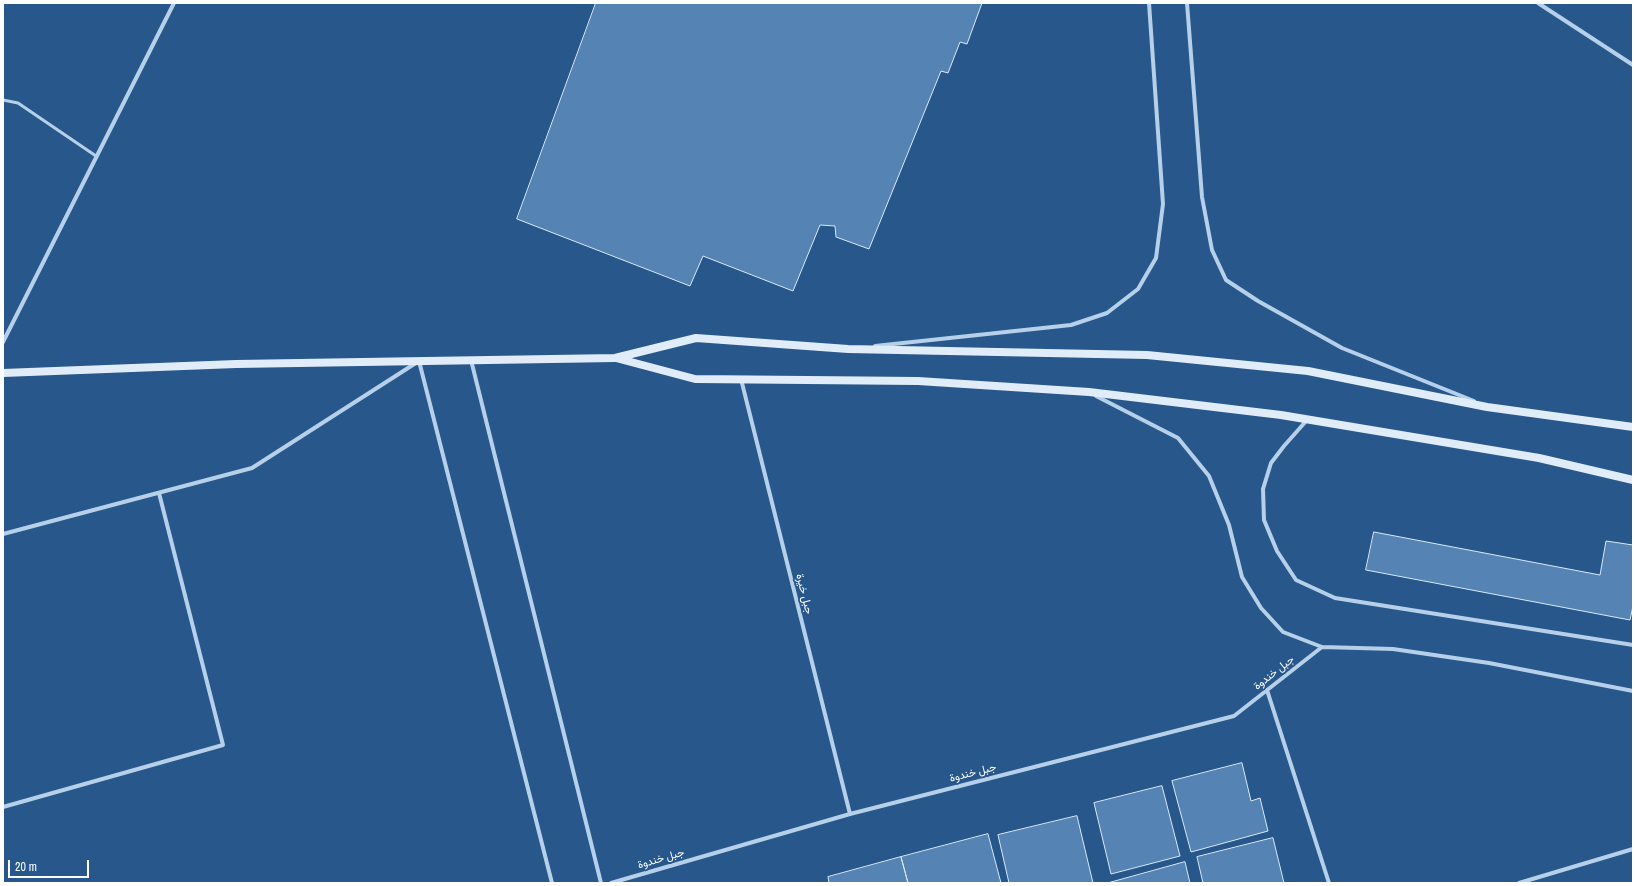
<!DOCTYPE html>
<html>
<head>
<meta charset="utf-8">
<style>
  body { margin:0 }
  #map { position:relative; width:1636px; height:886px; overflow:hidden; background:#27578b; font-family:"Archivo Narrow",sans-serif }
  canvas { display:block }
  .frame { position:absolute; inset:0; border:4px solid #fff; pointer-events:none }
  .scale { position:absolute; left:8px; top:860px; width:81px; height:18px; box-sizing:border-box; border:2px solid #fff; border-top:0; padding-left:5px; font-size:12px; line-height:14px; white-space:nowrap; color:#fff; -webkit-text-stroke:3px #27578b; paint-order:stroke }
</style>
</head>
<body>
<div id="map">
<canvas width="1636" height="886"></canvas>
<div class="frame"></div>
<div class="scale">20 m</div>
</div>
<script>
const g = document.querySelector('canvas').getContext('2d');
g.lineJoin = 'round';
function paint(path, color) {
  g.fillStyle = color;
  g.fill(path, 'evenodd');
}
function trace(path, color, width, dash) {
  g.strokeStyle = color;
  g.lineWidth = width;
  g.lineCap = dash ? 'butt' : 'round';
  g.setLineDash(dash || []);
  g.stroke(path);
}
function label(font, color, halo, rows, align = 'center') {
  g.font = font + ' "Archivo Narrow",Vazirmatn,sans-serif';
  g.lineWidth = 3.5;
  g.setLineDash([]);
  g.textBaseline = 'middle';
  g.strokeStyle = halo;
  g.fillStyle = color;
  for (const [text, x, y, turn = 0] of rows) {
    g.save();
    g.translate(x, y);
    g.rotate((+turn || 0) * Math.PI / 180);
    g.textAlign = isNaN(turn) ? turn : align;
    if (halo) g.strokeText(text, 0, 0);
    g.fillText(text, 0, 0);
    g.restore();
  }
}
const building = new Path2D(`
  M596 3H982L967 44 960 42 948 73 941 71 869 249 836 237 835 226 820 225 793 291 703 256 690 286 517 219Z
  M1374 532 1600 575 1606 541 1633 545V606L1630 620 1366 570Z
  M1242 763 1251 801 1260 798 1268 831 1191 852 1172 781Z
  M1162 786 1180 856 1111 874 1094 803Z
  M1077 816 1093 883H1009L998 835Z
  M988 834 1001 883H908L901 857Z
  M1273 838 1284 883H1203L1197 857Z
  M901 857 908 883H829L828 877Z
  M1185 862 1190 883H1108Z`);
paint(building, '#5483b4');
trace(building, '#dae9f8', 1);
trace(new Path2D(`
  M3 100 18 103 96 156`), '#b6d0ea', 3);
trace(new Path2D(`
  M1187 3 1202 197 1212 250 1226 280 1258 301 1342 348 1474 401
  M1538 3 1633 65
  M3 342 174 3
  M875 346 1071 325 1107 313 1138 289 1156 258 1163 204 1149 3
  M471 360 601 883
  M741 379 850 814
  M1096 396 1178 438 1209 476 1229 525 1242 577 1261 608 1283 632 1322 647 1393 649 1489 663 1633 691
  M1307 420 1284 446 1271 463 1263 489 1264 520 1277 551 1296 580 1335 598 1633 645
  M3 534 252 468 419 361 552 883
  M1267 690 1329 883
  M3 807 223 745 159 493
  M611 883 850 814 1234 716 1322 647
  M1519 883 1633 849`), '#b6d0ea', 4);
trace(new Path2D(`
  M616 358 695 379 918 381 1089 392 1281 415 1539 458 1633 480
  M3 373 236 364 615 358 696 338 848 349 1147 355 1308 371 1487 407 1633 427`), '#e0ecf8', 8);
label('11px', '#fff', '#27578b', [
  ["جبل خيرة",804,594,76],
  ["جبل خندوة",1274,673,-38],
  ["جبل خندوة",973,773,-14],
  ["جبل خندوة",661,859,-16]
]);
</script>
</body>
</html>
